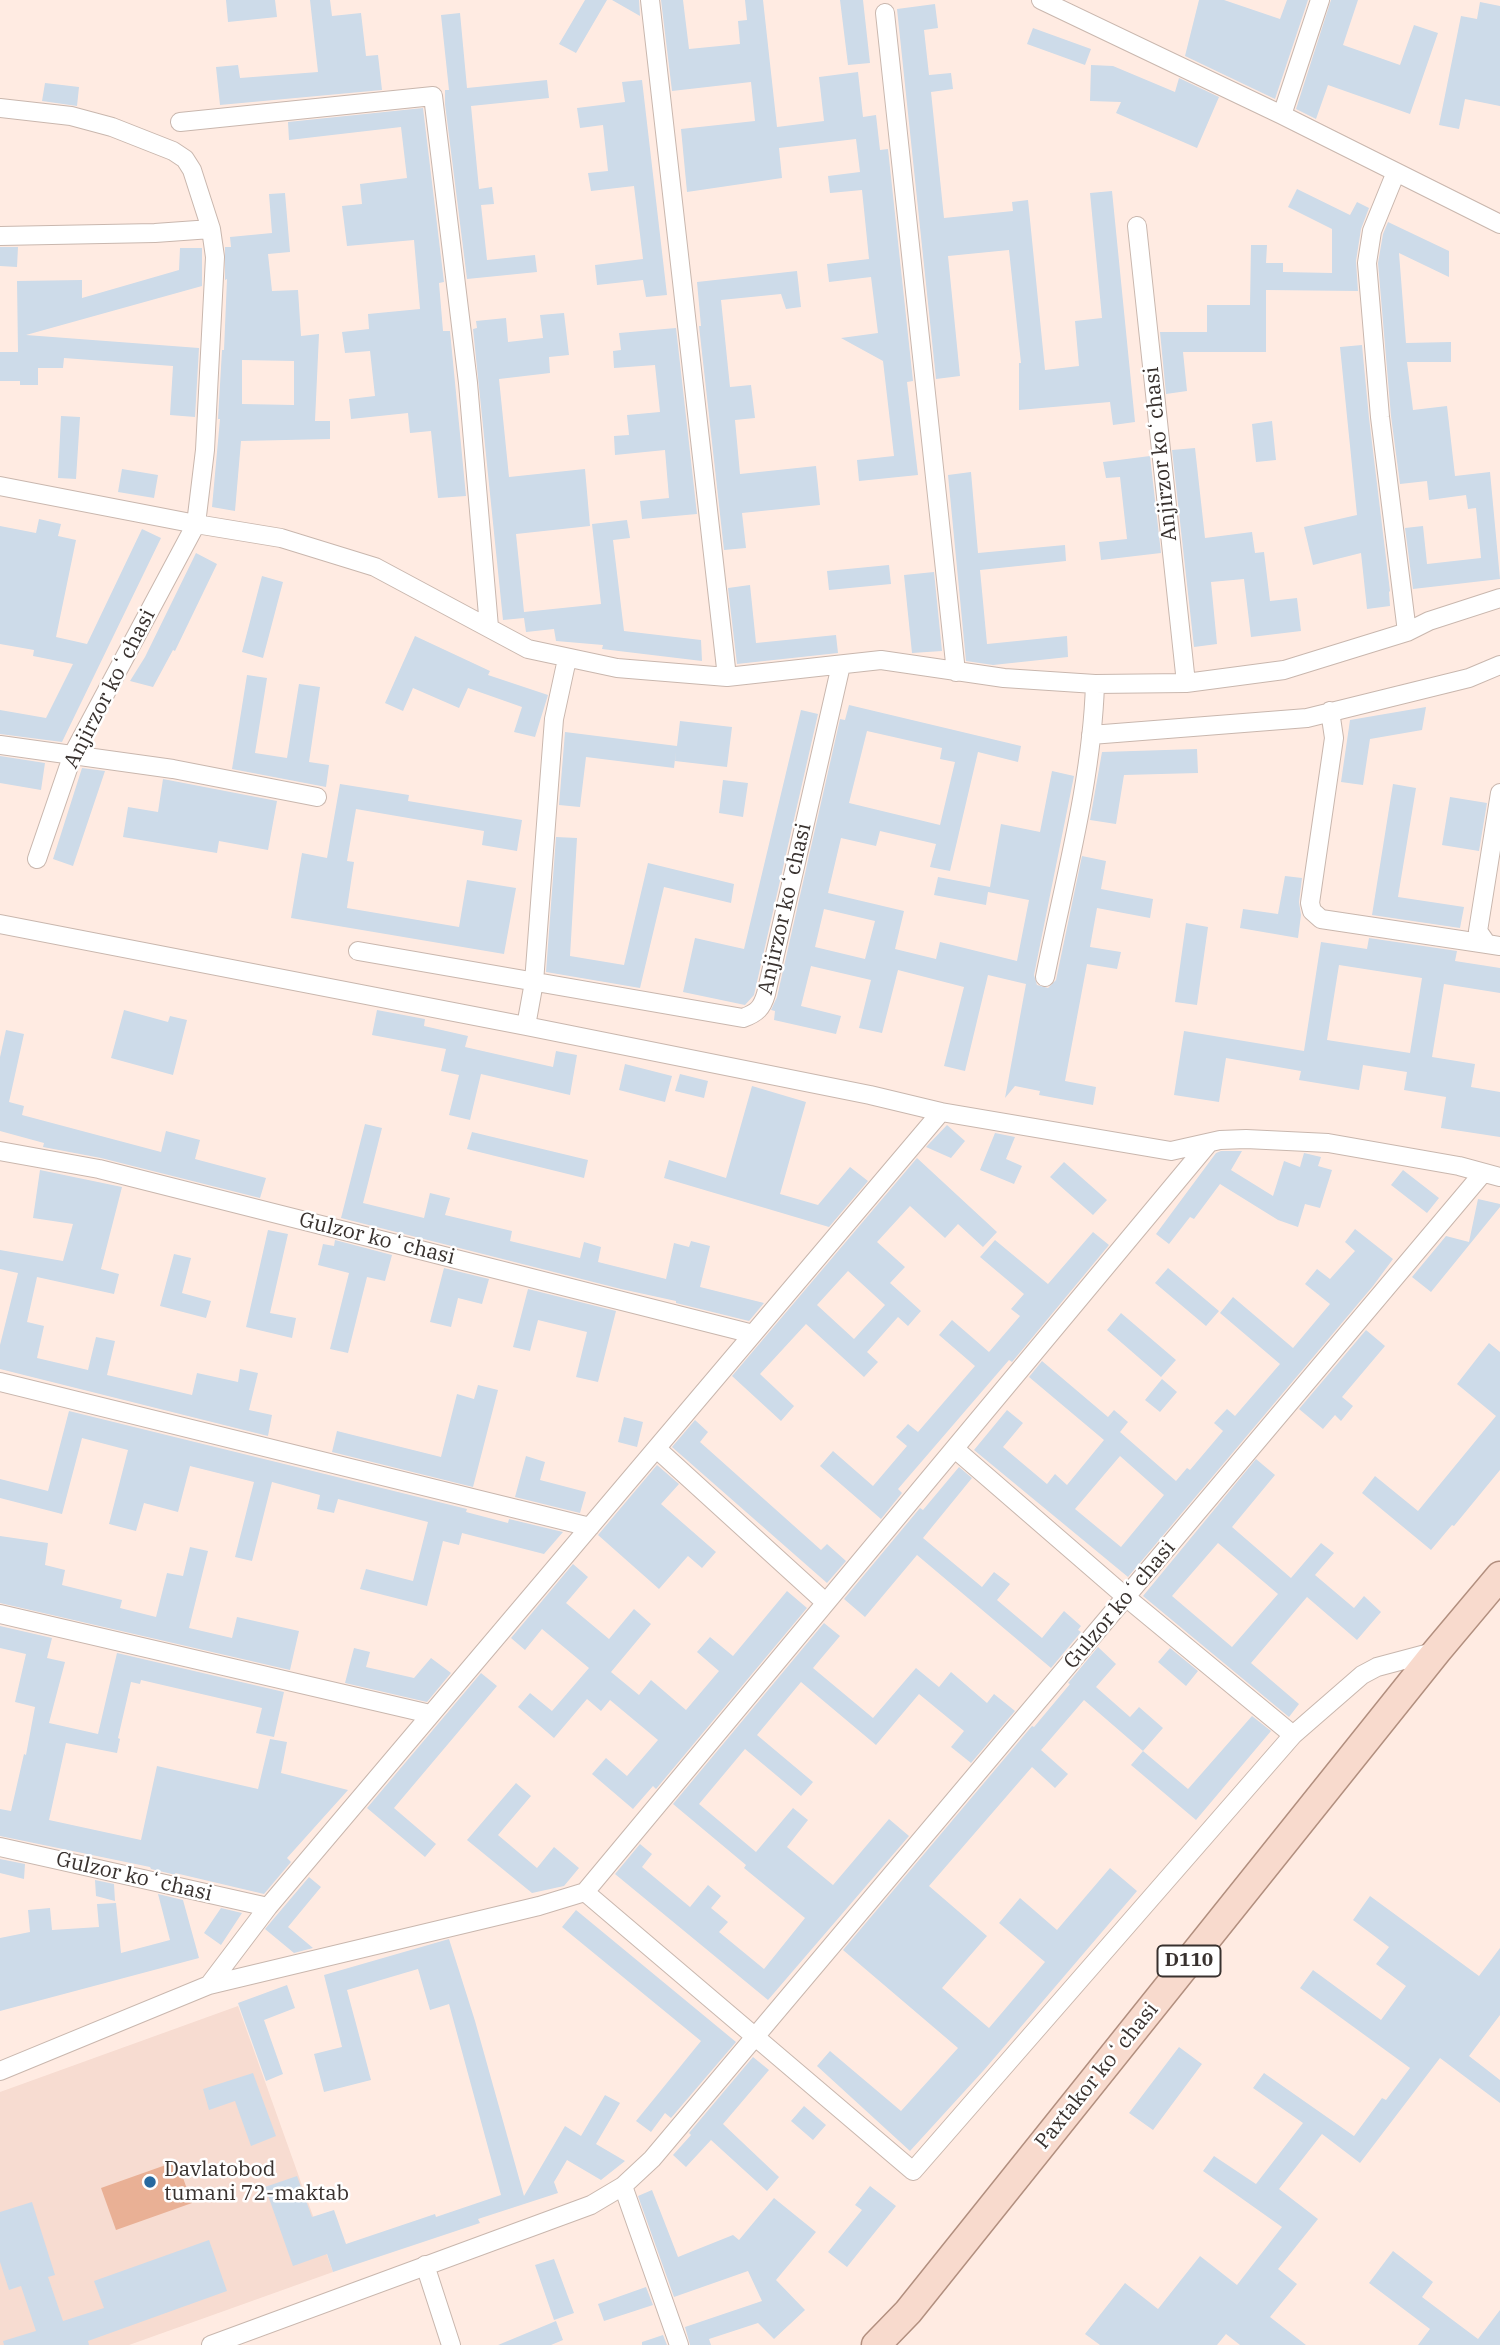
<!DOCTYPE html>
<html>
<head>
<meta charset="utf-8">
<style>
  body { margin:0 }
  canvas { display:block; background:#ffebe2 }
</style>
</head>
<body>
<canvas width="1500" height="2345"></canvas>
<script>
const g = document.querySelector('canvas').getContext('2d');
g.lineJoin = 'round';
function paint(path, color) {
  g.fillStyle = color;
  g.fill(path, 'evenodd');
}
function trace(path, color, width, dash) {
  g.strokeStyle = color;
  g.lineWidth = width;
  g.lineCap = dash ? 'butt' : 'round';
  g.setLineDash(dash || []);
  g.stroke(path);
}
function label(font, color, halo, rows, align = 'center') {
  g.font = font + ' "IBM Plex Serif",serif';
  g.lineWidth = 5;
  g.setLineDash([]);
  g.textBaseline = 'middle';
  g.strokeStyle = halo;
  g.fillStyle = color;
  for (const [text, x, y, turn = 0] of rows) {
    g.save();
    g.translate(x, y);
    g.rotate((+turn || 0) * Math.PI / 180);
    g.textAlign = isNaN(turn) ? turn : align;
    if (halo) g.strokeText(text, 0, 0);
    g.fillText(text, 0, 0);
    g.restore();
  }
}
paint(new Path2D(`
  M238 2006 333 2272 129 2345H0V2092Z`), '#f7dcd1');
paint(new Path2D(`
  M177 2161 192 2203 116 2230 101 2188Z`), '#e9b095');
paint(new Path2D(`
  M226 0H275L277 17 228 22Z
  M310 0H330L332 16 361 13 366 56 378 55 382 90 220 105 216 67 238 65 240 78 318 72Z
  M585 0H607L576 53 559 44Z
  M612 0H639L640 16Z
  M661 0H683L689 49 740 44 738 21 747 20 745 0H763L777 127 824 121 819 77 858 72 863 117 876 115 880 150 888 149 913 381 907 382 918 475 859 481 857 460 894 456 883 361 841 338 878 333 871 277 829 282 827 264 869 259 862 190 830 193 828 176 860 172 856 139 779 148 782 178 687 192 681 129 755 121 751 82 672 91Z
  M840 0H863L870 63 848 65Z
  M1199 0H1224L1280 19 1287 0H1308L1275 99 1185 56Z
  M1331 0H1358L1343 45 1400 65 1414 25 1438 33 1410 114 1328 85 1316 119 1296 109Z
  M1480 2 1500 6V106L1465 99 1459 129 1439 125 1461 16 1477 19Z
  M935 4 938 28 924 30 929 75 951 73 953 89 931 92 944 218 1013 211 1012 202 1028 200 1045 370 1079 366 1075 321 1102 318 1090 193 1112 191 1135 422 1113 425 1110 402 1019 410V363H1021L1009 250 948 256 960 376 936 379 897 9Z
  M460 13 467 88 547 80 549 98 471 106 479 189 492 187 494 204 481 205 487 260 535 255 537 272 467 279 445 104V90H449L441 15Z
  M1033 28 1091 49 1085 65 1027 44Z
  M1091 65 1113 66 1175 92 1179 78 1219 97 1197 148 1116 113 1121 102 1090 101Z
  M642 80 667 295 646 297 643 280 597 285 595 265 643 259 634 186 591 191 588 173 608 171 603 125 580 128 577 108 625 102 622 82Z
  M45 83 79 87 77 106 42 101Z
  M423 108 444 282 439 283 443 331H450L466 496 438 498 431 431 410 433 408 413 351 419 349 399 375 396 370 351 345 353 342 332 369 329 368 314 420 309 414 240 347 246 342 206 362 204 360 184 407 178 401 127 289 140 288 122Z
  M1297 189 1350 215 1357 202 1369 208 1361 229 1356 261 1358 291 1266 290V352H1183L1187 391 1166 394 1160 332H1207V305H1250L1251 245H1267L1266 263H1283V272L1332 273V229L1288 207Z
  M285 193 290 252 268 254 272 291 298 290 301 336 319 334 315 421H330V439L241 441 235 511 212 507 220 419H218L222 350H224L227 279 225 280V247H231L230 237 272 233 269 194ZM242 360 294 361V405L242 404Z
  M1388 222 1449 251V277L1399 253 1406 343 1451 342V362H1407L1413 410 1447 406 1455 476 1490 472 1500 579 1413 589 1405 528 1423 526 1427 564 1481 558 1476 508 1468 509 1466 495 1429 500 1427 481 1400 484 1391 416 1378 263 1383 234Z
  M0 247H18L17 267 0 266Z
  M180 248H202V286L26 335 199 348 195 417 170 415 173 366 64 358 63 368H38V385H20V381H0V352H18L17 281 82 280V298L179 270Z
  M797 271 801 307 786 309 781 294 721 300 730 387 751 385 755 418 735 420 740 474 816 466 820 505 742 513 746 548 724 550 699 326H701L697 282Z
  M564 313 569 355 549 357 550 373 499 379 509 477 585 469 590 526 516 534 524 612 601 604 592 524 627 520 630 538 613 540 624 631 701 640 702 661 602 649 603 645 556 641 554 629 526 632 524 618 503 620 473 329 477 328 476 321 506 318 508 342 543 338 540 315Z
  M676 328 697 514 642 519 640 501 669 498 665 450 615 455 614 436 629 435 627 415 660 412 655 365 614 368 613 351 621 350 619 333Z
  M1362 345 1369 418 1390 591 1389 592 1390 606 1367 609 1361 553 1313 565 1304 527 1357 515 1340 347Z
  M61 416 80 417 76 479 58 478Z
  M1272 421 1276 460 1256 462 1252 424Z
  M1195 448 1205 538 1252 532 1255 553 1264 552 1270 601 1297 598 1301 631 1251 637 1244 579 1211 582 1217 644 1194 647 1172 450Z
  M1150 456 1161 553 1101 560 1099 542 1127 539 1120 477 1106 478 1103 462Z
  M122 469 158 475 154 498 118 492Z
  M971 472 978 553 1065 545 1066 561 980 570 987 644 1067 636 1068 657 993 665 966 661 948 475Z
  M39 519 61 524 58 536 76 540 56 637 87 644 142 529 161 538 62 742 0 734V710L46 718 73 664 33 656 34 650 0 644V526L36 533Z
  M196 553 217 564 175 651 173 650 153 687 130 681 145 657Z
  M889 565 891 584 829 590 827 571Z
  M934 572 942 651 912 653 904 575Z
  M262 576 283 582 263 658 242 652Z
  M750 585 756 643 836 635 838 653 737 664 728 588Z
  M415 636 490 671 488 675 548 695 535 737 514 732 522 707 468 688 459 708 413 688 403 711 385 703Z
  M247 675 267 678 255 753 287 758 299 684 320 687 309 762 329 765 326 787 232 769Z
  M849 705 1021 746 1018 762 978 752 950 871 930 867 936 844 880 831 876 846 841 838 828 893 904 911 895 949 936 959 940 942 1017 961 1029 900 988 892 986 905 934 895 938 877 990 887 1001 824 1040 832 1052 771 1074 776 1034 975 1037 985 1048 988 1056 980 1082 856 1106 861 1101 889 1153 899 1150 918 1097 908 1090 947 1121 952 1117 969 1087 964 1065 1081 1096 1087 1093 1105 1039 1095 1040 1091 1015 1086 1005 1098 1026 984 988 975 965 1071 944 1066 964 987 898 970 882 1033 859 1028 871 980 811 966 801 1006 841 1016 836 1034 774 1020 775 1011 771 1010 777 997 840 719 845 720ZM867 731 942 748 940 759 955 762 940 825 849 803ZM824 909 875 921 865 959 815 947Z
  M1426 707 1422 730 1370 739 1363 785 1341 782 1350 720Z
  M801 710 818 714 754 995 745 1005 683 992 695 938 744 949Z
  M680 721 732 727 727 767 675 761 676 751 674 768 586 757 580 807 559 805 565 732 677 746Z
  M1197 749 1198 773 1124 775 1116 824 1090 820 1102 752Z
  M0 756 45 763 41 790 0 783Z
  M82 768 105 771 73 866 53 859Z
  M163 779 277 801 268 850 219 841 217 853 123 837 128 807 158 812Z
  M723 780 748 783 743 817 719 813Z
  M340 784 409 795 408 801 522 820 517 851 482 845 484 831 356 809 347 861 354 862 347 908 459 927 467 880 516 888 504 954 291 918 302 853 327 858Z
  M1393 784 1416 788 1398 897 1464 907 1460 928 1372 915Z
  M1450 797 1487 803 1479 851 1442 845Z
  M556 837 577 838 570 956 624 965 648 863 734 884 731 903 664 887 640 988 546 972Z
  M1285 876 1302 878 1299 902 1301 915 1298 938 1240 928 1243 909 1278 914Z
  M1186 923 1208 927 1197 1005 1175 1002Z
  M1369 938 1457 951 1455 961 1500 968V993L1444 984 1432 1057 1475 1064 1471 1087 1500 1092V1137L1441 1128 1446 1097 1404 1090 1407 1072 1363 1065 1359 1090 1299 1080 1301 1071 1226 1058 1219 1102 1174 1095 1184 1031 1304 1051 1321 942 1367 949ZM1339 965 1422 978 1410 1053 1327 1040Z
  M124 1010 168 1022 170 1016 187 1020 173 1075 111 1058Z
  M377 1010 425 1019 424 1026 468 1036 465 1047 553 1067 556 1051 577 1055 570 1095 481 1074 470 1120 449 1115 459 1075 441 1071 446 1049 372 1035Z
  M6 1030 24 1034 9 1102 24 1106 22 1115 161 1152 166 1131 200 1140 195 1159 266 1178 260 1198 101 1158 43 1147 44 1143 0 1131V1057Z
  M625 1064 672 1076 665 1102 619 1090Z
  M680 1074 708 1081 704 1098 675 1091Z
  M752 1086 806 1102 780 1194 818 1205 850 1167 868 1181 829 1227 664 1178 669 1160 726 1178Z
  M365 1124 382 1128 363 1203 424 1218 430 1193 450 1198 445 1215 512 1231 510 1241 580 1258 584 1242 601 1247 598 1262 666 1279 674 1243 689 1247 691 1241 710 1246 700 1287 764 1303 749 1321 676 1303V1301L621 1289 341 1218Z
  M947 1125 965 1141 951 1158 926 1147Z
  M472 1132 588 1160 584 1178 467 1149Z
  M995 1133 1015 1137 1006 1159 1022 1166 1014 1184 980 1170Z
  M1221 1151H1242L1231 1170 1273 1196 1284 1161 1300 1167 1304 1153 1321 1157 1318 1166 1332 1170 1320 1208 1305 1204 1298 1227 1278 1220 1220 1184 1194 1219 1190 1217 1169 1244 1156 1234 1216 1153Z
  M917 1158 997 1232 983 1247 958 1224 945 1238 910 1206 877 1242 905 1267 890 1283 921 1311 908 1326 898 1317 867 1352 878 1362 864 1377 806 1324 760 1374 794 1406 781 1421 732 1376ZM848 1271 885 1305 854 1339 817 1305Z
  M1064 1162 1107 1200 1093 1215 1050 1177Z
  M40 1170 122 1187 101 1269 119 1274 114 1294 37 1277 27 1322 44 1326 37 1358 88 1370 96 1337 115 1341 107 1375 192 1395 197 1373 238 1382 240 1369 258 1373 249 1410 272 1415 268 1436 0 1369V1345L18 1273 0 1269V1250L63 1261 73 1224 33 1218Z
  M1403 1170 1439 1198 1427 1213 1391 1185Z
  M1478 1199 1500 1204V1207L1431 1292 1412 1277 1446 1236 1469 1242Z
  M1355 1229 1393 1259 1373 1286 1128 1577 974 1450 1007 1410 1023 1423 1003 1447 1047 1484 1055 1474 1067 1485 1104 1440 1029 1377 1042 1361 1108 1417 1114 1410 1128 1422 1120 1432 1176 1481 1187 1468 1190 1470 1223 1431 1214 1423 1227 1409 1235 1416 1280 1364 1220 1313 1233 1297 1293 1348 1330 1304 1305 1284 1317 1269 1330 1279 1355 1251 1345 1242ZM1120 1456 1164 1495 1121 1547 1075 1509Z
  M268 1230 288 1234 270 1313 296 1318 292 1338 246 1327Z
  M1093 1232 1109 1245 1012 1362 1009 1360 898 1489 902 1493 881 1519 820 1466 833 1451 873 1486 907 1446 896 1437 908 1424 918 1432 975 1366 939 1335 952 1320 989 1352 1020 1316 1011 1309 1024 1294 980 1257 995 1240 1048 1284Z
  M335 1240 392 1255 385 1281 367 1277 348 1353 330 1349 349 1273 318 1265 323 1244 334 1246Z
  M174 1254 191 1258 182 1293 211 1301 206 1318 160 1306Z
  M444 1268 489 1279 482 1304 458 1298 451 1327 430 1322Z
  M1168 1268 1219 1311 1206 1326 1155 1283Z
  M528 1289 616 1311 598 1382 576 1377 587 1332 538 1320 530 1351 513 1347Z
  M1121 1313 1176 1360 1161 1377 1107 1330Z
  M1366 1330 1385 1346 1342 1397 1353 1406 1341 1421 1335 1415 1323 1429 1299 1409Z
  M1489 1343 1500 1352V1470L1454 1526 1452 1525 1431 1550 1362 1493 1375 1476 1418 1511 1496 1416 1457 1384Z
  M1162 1379 1177 1392 1160 1412 1145 1400Z
  M478 1385 498 1390 473 1487 332 1452 337 1431 441 1457 457 1394 474 1399Z
  M69 1411 467 1509 466 1512 508 1523 509 1519 563 1532 544 1554 462 1533 459 1545 443 1541 427 1606 360 1589 366 1569 413 1581 428 1522 338 1499 334 1513 317 1509 320 1495 272 1482 252 1561 235 1557 254 1482 190 1466 178 1512 144 1503 136 1531 109 1524 128 1450 82 1438 62 1514 0 1498V1479L48 1491Z
  M624 1417 643 1422 637 1447 618 1442Z
  M695 1420 708 1432 700 1442 821 1550 827 1544 846 1561 827 1583 672 1447Z
  M526 1456 545 1462 540 1480 586 1492 580 1513 515 1497Z
  M1256 1459 1275 1475 1232 1527 1291 1578 1321 1543 1334 1553 1315 1575 1354 1608 1364 1596 1381 1612 1357 1640 1307 1597 1251 1663 1299 1704 1289 1717 1143 1596ZM1218 1543 1278 1594 1232 1647 1172 1596Z
  M657 1465 679 1484 661 1504 716 1552 702 1568 688 1556 659 1589 598 1535Z
  M959 1467 972 1478 923 1538 982 1587 994 1572 1010 1584 997 1600 1042 1638 1064 1611 1081 1626 1078 1630 1081 1632 1051 1668 917 1555 865 1617 844 1599 920 1508 923 1510Z
  M0 1536 48 1543 45 1565 65 1570 62 1585 122 1600 120 1608 156 1617 167 1573 183 1576 190 1547 208 1551 189 1628 232 1638 237 1617 299 1631 290 1670 0 1603Z
  M573 1564 588 1577 566 1603 609 1639 634 1609 651 1624 611 1672 639 1695 651 1680 686 1710 719 1671 697 1652 710 1637 733 1656 787 1591 807 1608 656 1789 653 1786 633 1809 592 1774 606 1758 627 1776 658 1740 610 1700 601 1711 587 1699 554 1738 518 1707 530 1693 552 1711 589 1668 542 1629 525 1650 511 1638Z
  M824 1623 840 1636 813 1668 873 1718 916 1668 939 1687 951 1672 987 1703 994 1694 1015 1711 971 1763 951 1747 964 1731 919 1694 876 1745 801 1682 757 1735 813 1782 801 1796 745 1749 699 1804 756 1852 793 1808 808 1820 787 1847 833 1885 889 1819 909 1836 768 2000 615 1874 640 1844 652 1854 642 1867 690 1907 708 1885 721 1896 711 1908 728 1922 719 1932 764 1969 805 1918 744 1868 746 1865 673 1804Z
  M0 1626 52 1638 47 1658 65 1662 49 1723 98 1734 117 1653 284 1692 274 1737 256 1733 262 1708 141 1680 140 1684 131 1682 118 1738 120 1739 117 1753 66 1743 49 1820 141 1840 157 1766 258 1789 270 1739 287 1742 281 1773 348 1790 287 1858 291 1862 264 1894 175 1873 176 1875 151 1869 150 1867 0 1836V1809L11 1811 24 1754 26 1755 35 1707 15 1702 26 1654 0 1648Z
  M1098 1647 1116 1664 1096 1687 1130 1717 1139 1707 1163 1728 1143 1751 1084 1700 1041 1750 1068 1774 1055 1788 1032 1767 929 1886 987 1936 942 1988 989 2028 1045 1962 999 1923 1020 1898 1057 1930 1110 1868 1137 1891 984 2070 910 2151 817 2066 830 2051 901 2111 958 2048 843 1950 1032 1726 1034 1727 1070 1684 1068 1683Z
  M354 1648 370 1652 366 1667 414 1678 431 1658 451 1673 427 1702 345 1683Z
  M1170 1648 1198 1671 1186 1686 1158 1662Z
  M481 1673 497 1686 394 1808 436 1844 425 1857 367 1808Z
  M1252 1716 1271 1731 1196 1820 1131 1765 1143 1751 1188 1789Z
  M516 1783 531 1796 498 1835 537 1868 554 1847 579 1868 564 1886 532 1893 467 1840Z
  M0 1859 25 1864 24 1879 0 1873Z
  M309 1877 321 1887 288 1927 313 1948 294 1953 265 1929Z
  M95 1880 114 1884 115 1901 96 1896Z
  M158 1894 183 1900 199 1958 0 2011V1938L30 1932 28 1910 50 1908 52 1930 99 1927 97 1904 116 1903 121 1953 170 1940Z
  M1370 1896 1479 1976 1500 1948V2015L1469 2056 1500 2080V2103L1440 2058 1360 2163 1322 2134 1279 2189 1318 2219 1278 2269 1297 2284 1270 2317 1306 2345H1240L1226 2334 1217 2345H1100L1085 2334 1125 2283 1158 2309 1200 2256 1237 2285 1282 2227 1203 2171 1214 2156 1256 2184 1303 2123 1253 2088 1264 2073 1354 2136 1382 2098 1386 2100 1410 2068 1300 1988 1313 1970 1381 2020 1406 1986 1376 1964 1389 1947 1353 1920Z
  M221 1908 242 1913 221 1945 204 1933Z
  M576 1910 736 2042 671 2118 665 2113 651 2132 636 2121 701 2041 562 1927Z
  M449 1939 475 2021 524 2196 565 2126 581 2136 605 2095 620 2103 596 2144 625 2161 601 2180 567 2160 554 2182 558 2193 478 2219 480 2223 333 2272 327 2254 293 2266 265 2187 297 2176 312 2217 334 2210 346 2244 435 2214 436 2217 501 2195 449 2004 430 2010 418 1969 347 1990 371 2080 324 2092 314 2054 342 2047 324 1975Z
  M287 1985 295 2008 264 2020 283 2074 266 2081 238 2003Z
  M1179 2047 1202 2064 1153 2130 1129 2113Z
  M753 2057 769 2070 723 2124 779 2177 767 2191 711 2140 686 2167 673 2155 691 2135 689 2133Z
  M253 2073 276 2136 251 2146 235 2101 209 2110 203 2089Z
  M804 2106 826 2125 813 2140 791 2121Z
  M870 2186 896 2206 847 2267 828 2252 862 2210 855 2205Z
  M652 2190 678 2257 733 2235 739 2240 774 2198 816 2232 776 2280 805 2310 774 2339 758 2323 709 2339 711 2345H690L685 2327 762 2301 748 2271 674 2297 638 2196Z
  M32 2202 55 2275 48 2277 63 2321 104 2308 94 2281 209 2240 227 2291 88 2341 89 2345H4L3 2341 36 2331 21 2286 9 2290 0 2262V2212Z
  M1393 2251 1433 2282 1422 2297 1478 2339 1500 2310V2345H1418L1430 2329 1369 2283Z
  M554 2259 574 2313 554 2320 535 2265Z
  M646 2287 653 2305 604 2321 598 2304Z
  M556 2321 563 2340 551 2345H498Z
  M663 2335 667 2345H642V2342Z`), '#cddbe9');
const street = new Path2D(`
  M650 0 727 677
  M1041 0 1282 115 1500 224
  M885 13 956 672
  M0 108 71 116 112 127 173 151 185 159 192 170 211 229
  M1282 115 1320 0
  M180 122 433 96 468 383 489 627
  M1396 172 1372 231 1367 263 1380 417 1407 632
  M1137 226 1186 683
  M0 236 155 233 211 229 215 257 205 450 196 524 73 754 37 859
  M0 486 196 524 281 538 375 567 528 649 617 668 727 677 881 660 1004 678 1095 684 1186 683 1284 670 1407 632 1429 621 1500 598
  M1330 711 1334 738 1310 903 1312 911 1321 919 1487 944
  M1091 735 1307 718 1469 678 1500 665
  M0 745 173 769 317 797
  M1500 793 1478 931 1487 944 1500 946
  M0 924 526 1026 870 1095 941 1112
  M358 951 743 1018C757 1013 762 1008 766 994L841 665
  M1045 977C1064 882 1092 781 1095 684
  M526 1026 534 982 554 719 567 659
  M0 1151 99 1169 753 1334
  M0 1382 590 1527
  M657 1449 825 1602
  M955 1449 1127 1598 1293 1735
  M0 1614 430 1714
  M0 1847 268 1907
  M585 1892 913 2171 1293 1735 1362 1675 1377 1667 1437 1651
  M585 1892 1208 1144
  M209 1985 268 1907 941 1112 1171 1151 1220 1140 1246 1139 1328 1143 1459 1166 1500 1177
  M0 2071 209 1985 539 1906 585 1892
  M623 2186 679 2345
  M425 2265 451 2345
  M211 2345 591 2205 623 2186 652 2159 1483 1173`);
const primary = new Path2D(`
  M876 2345 908 2312 1437 1651 1500 1576`);
trace(street, '#c9b7ae', 20);
trace(primary, '#b28f7f', 31);
trace(street, '#fff', 18);
trace(primary, '#f8dacd', 28);
for (const [x, y, r, color] of [
  [150,2182,7,"#28699f"]
]) {
  const dot = new Path2D();
  dot.arc(x, y, r, 0, 2 * Math.PI);
  g.fillStyle = color;
  g.fill(dot);
  trace(dot, '#fff', 2.5);
}
for (const [x, y, w] of [
  [1189,1961,63]
]) {
  const box = new Path2D();
  box.roundRect(x - w / 2, y - 15.5, w, 31, 5);
  g.fillStyle = '#fff';
  g.fill(box);
  trace(box, '#38312e', 2);
}
label('bold 19px', '#38312e', null, [
  ["D110",1189,1961]
]);
label('21px', '#38312e', '#fff', [
  ["Anjirzor koʻchasi",1161,454,-96],
  ["Anjirzor koʻchasi",110,689,-63],
  ["Anjirzor koʻchasi",785,909,-77],
  ["Gulzor koʻchasi",377,1239,14],
  ["Gulzor koʻchasi",1120,1605,-50],
  ["Gulzor koʻchasi",134,1877,13],
  ["Paxtakor koʻchasi",1097,2076,-51]
]);
label('21px', '#38312e', '#fff', [
  ["Davlatobod",164,2170],
  ["tumani 72-maktab",164,2194]
], 'left');
</script>
</body>
</html>
